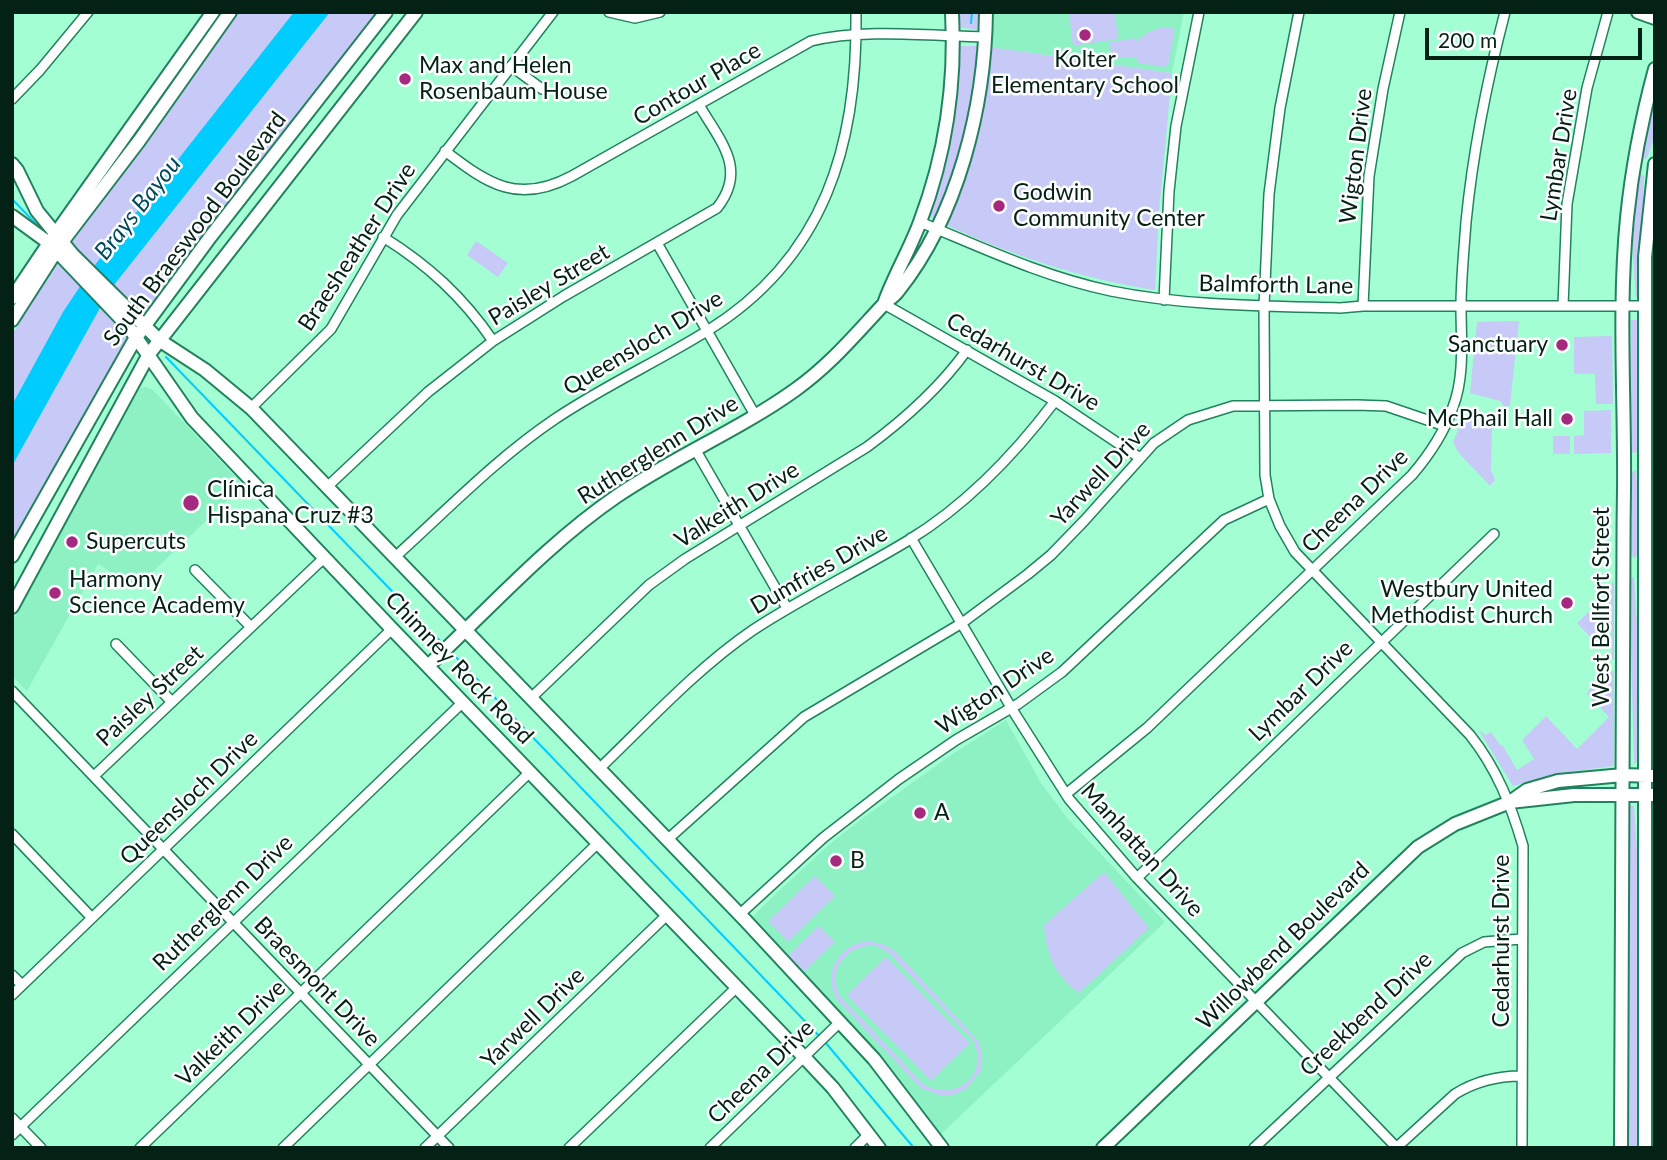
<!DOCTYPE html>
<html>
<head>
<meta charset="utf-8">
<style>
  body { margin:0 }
  #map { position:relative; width:1667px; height:1160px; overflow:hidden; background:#a3fed3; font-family:Lato,sans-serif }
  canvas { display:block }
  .frame { position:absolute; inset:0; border:14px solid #042115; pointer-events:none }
  .scale { position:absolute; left:1425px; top:28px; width:217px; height:32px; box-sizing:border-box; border:4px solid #042115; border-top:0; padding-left:9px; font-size:21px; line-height:24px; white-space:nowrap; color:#042115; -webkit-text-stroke:5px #fff; paint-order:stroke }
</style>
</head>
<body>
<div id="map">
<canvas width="1667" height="1160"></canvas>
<div class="frame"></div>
<div class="scale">200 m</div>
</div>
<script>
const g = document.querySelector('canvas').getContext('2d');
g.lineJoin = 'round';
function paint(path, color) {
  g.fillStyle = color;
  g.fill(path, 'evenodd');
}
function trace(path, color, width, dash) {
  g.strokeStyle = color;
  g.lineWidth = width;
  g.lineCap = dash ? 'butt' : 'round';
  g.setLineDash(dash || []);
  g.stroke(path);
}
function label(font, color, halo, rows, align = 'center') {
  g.font = font + ' Lato,sans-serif';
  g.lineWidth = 5;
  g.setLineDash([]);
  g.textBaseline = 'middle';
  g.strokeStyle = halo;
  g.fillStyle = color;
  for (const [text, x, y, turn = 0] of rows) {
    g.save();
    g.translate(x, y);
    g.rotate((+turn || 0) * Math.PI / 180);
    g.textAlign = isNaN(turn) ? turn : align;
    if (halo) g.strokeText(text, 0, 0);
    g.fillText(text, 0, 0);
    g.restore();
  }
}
paint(new Path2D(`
  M993 12H1184L1172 73 990 47Z
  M146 387 153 390 243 485 136 588 98 564 27 691 12 676V622L140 388Z
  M1006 720 1041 783 1068 819 1165 922 941 1134 886 1063 752 920 753 916 779 891 832 842 863 818 951 755Z`), '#8ef1c4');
paint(new Path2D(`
  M236 12H379L146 312 117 357 12 546V335L43 281H47L70 241Z
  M958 12H982L983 19 978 30 958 27Z
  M1069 12H1115L1118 39 1073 46Z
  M1163 27 1175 29 1168 65 1164 67 1138 63 1137 57 1111 58 1110 42 1136 38 1137 43 1138 40 1148 32Z
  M960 46H977C985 66 953 192 940 212 939 213 933 218 932 219L929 213Z
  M990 47 1172 73 1159 211 1155 290C1082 279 1013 256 946 225L966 175 977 132Z
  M1655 90V134L1647 158 1644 159 1643 146Z
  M1640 174 1644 176 1640 288 1636 298C1633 257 1628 214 1640 174Z
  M476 241 508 263 498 277 467 255Z
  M1631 320H1638L1637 452 1632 453 1628 437Z
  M1519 321 1510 405 1505 408 1500 401 1470 393 1477 322Z
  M1612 336 1613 404H1596L1595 374H1574V337Z
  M1611 410V453L1574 454V436L1584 435V411Z
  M1463 418 1492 428 1491 470 1495 480 1490 486 1458 452 1453 442Z
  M1553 436H1570V454H1553Z
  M1636 470C1637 494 1645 539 1635 559L1631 554 1630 473Z
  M1634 577 1640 671 1639 760 1634 764 1629 578Z
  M1614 581V660L1612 659 1610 606 1604 592Z
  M1594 607 1603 614 1600 647 1577 623Z
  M1614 671V766L1559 773 1513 786 1479 731 1486 735 1491 732 1501 746H1503L1517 770 1534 759 1522 740 1546 716 1577 749 1609 717 1587 694 1589 690 1607 672Z
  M1629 806H1634L1641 913V1148H1627Z
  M1104 872 1149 928 1079 993C1055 976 1046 954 1044 925Z
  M815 876 835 896 788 942 768 921Z
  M819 926 835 942 804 972 788 956Z
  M868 941 885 945 896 952 979 1042 982 1055 981 1070 967 1088 956 1094 942 1096 921 1088 838 1001C821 975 838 944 868 941ZM866 946H876L889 953 973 1040C990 1075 956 1103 923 1084L840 996C828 973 841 951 866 946Z
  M886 957 970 1043 931 1081 847 995Z`), '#c7c9f7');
paint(new Path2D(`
  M294 12H330L110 290 12 466V405L63 312 91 270Z`), '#00cdfe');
trace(new Path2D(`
  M971 23 972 12
  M12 199 38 226
  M166 357 443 644
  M452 653 821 1038
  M825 1042 914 1148`), '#00cdfe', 2);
const street = new Path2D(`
  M609 12 635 18 660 12
  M1299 12 1280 108 1269 194 1264 306 1265 475 1269 499 1280 526 1295 552 1470 735C1497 769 1511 805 1523 846L1522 1148
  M511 66 542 89
  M12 99 40 70 88 12
  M445 151C488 184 518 205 572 176L811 41C863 28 931 36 986 37
  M920 222C983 248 1044 277 1111 291 1186 306 1263 306 1340 308L1363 306H1645
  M383 237C428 265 463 297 493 341
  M657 243 755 415
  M1164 300 1169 191 1176 126 1199 12
  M884 304 1055 401 1140 458
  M1363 306 1369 176 1383 89 1400 12
  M1563 306 1567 204 1587 88 1608 12
  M251 408 331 329 397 215 553 12
  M695 449 787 608
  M327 487 428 392 493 341 564 296 717 208C748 169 720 141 699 105
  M911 538 1015 714 1069 799 1137 878 1397 1148
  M395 557C447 510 497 458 555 419 604 386 657 362 707 331 825 258 858 145 856 12
  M195 570 251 627
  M116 644 172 702
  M12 691 449 1148
  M531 698 649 585 685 559 867 447C905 419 939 389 967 350
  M599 769C648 722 696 669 753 630 803 597 858 571 909 540 966 505 1015 454 1055 401
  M94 776 325 557
  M1066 794 1147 728 1412 475C1430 454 1444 433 1453 407 1465 376 1461 339 1461 307 1461 279 1464 250 1466 222 1473 151 1487 81 1505 12
  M12 834 92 918
  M667 840 804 717 962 623 1028 574 1051 555 1084 521 1154 443 1188 420 1233 406 1357 405 1386 406 1445 426
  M1137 878 1494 534
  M739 915 823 838 899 779 956 740 1018 704 1062 672 1224 520 1269 499
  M12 975 22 985
  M12 995 392 629
  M12 1118 41 1148
  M12 1135 462 703
  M140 1148 530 772
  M283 1148 598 843
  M425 1148 667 915
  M569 1148 737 987
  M710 1148 839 1023
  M855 1148 869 1134
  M1254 1148 1462 953 1484 942 1521 939
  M1396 1148 1455 1094C1476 1081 1496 1076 1521 1076`);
const secondary = new Path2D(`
  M1638 12 1655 18
  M12 164 17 170 37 211 73 255 159 340 205 370 251 408 745 920 874 1059 942 1148
  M12 216 49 243 128 326 192 418 392 629 804 1057 833 1088 879 1148
  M12 298 49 243 213 12
  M885 301C895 274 910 249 920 222 945 156 956 84 952 12
  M12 320 62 242 139 141 230 12
  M12 556 135 339 211 236 386 12
  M12 607 149 354 416 12
  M428 666C490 608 547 544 617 496 674 457 739 430 795 390 830 365 854 336 883 305 887 300 894 297 898 291 958 216 985 106 986 12
  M1510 802 1574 795H1655
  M1103 1148 1418 847 1455 824 1510 802 1527 790 1558 781 1623 775 1655 776
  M1621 1148C1623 928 1621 709 1624 490 1625 400 1618 308 1627 218 1632 168 1642 117 1655 69
  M1645 1148V257L1655 164`);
trace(street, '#22825e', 12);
trace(secondary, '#22825e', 16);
trace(street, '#fff', 9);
trace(secondary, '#fff', 12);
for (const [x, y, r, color] of [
  [1085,35,7,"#a52a7f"],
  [405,79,7,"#a52a7f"],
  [999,206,7,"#a52a7f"],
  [1562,345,7,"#a52a7f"],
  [1567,419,7,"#a52a7f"],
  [191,503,9,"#a52a7f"],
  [72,542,7,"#a52a7f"],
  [55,593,7,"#a52a7f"],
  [1567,603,7,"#a52a7f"],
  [920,813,7,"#a52a7f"],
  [836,861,7,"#a52a7f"]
]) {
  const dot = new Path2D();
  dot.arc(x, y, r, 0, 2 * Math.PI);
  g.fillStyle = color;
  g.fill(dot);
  trace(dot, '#fff', 2.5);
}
label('23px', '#042115', '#fff', [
  ["Kolter",1085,60,"center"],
  ["Elementary School",1085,86,"center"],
  ["Max and Helen",419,66],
  ["Rosenbaum House",419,92],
  ["Godwin",1013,193],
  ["Community Center",1013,219],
  ["Sanctuary",1548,345,"right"],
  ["McPhail Hall",1553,419,"right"],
  ["Clínica",207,490],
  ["Hispana Cruz #3",207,516],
  ["Supercuts",86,542],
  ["Harmony",69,580],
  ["Science Academy",69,606],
  ["Westbury United",1553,590,"right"],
  ["Methodist Church",1553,616,"right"],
  ["A",934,813],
  ["B",850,861]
], 'left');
label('23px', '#042115', '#fff', [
  ["Contour Place",697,84,-30],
  ["Lymbar Drive",1559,155,-81],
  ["Wigton Drive",1356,156,-83],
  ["South Braeswood Boulevard",195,229,-53],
  ["Braesheather Drive",357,247,-57],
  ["Paisley Street",549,285,-31],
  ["Balmforth Lane",1276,285,1],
  ["Queensloch Drive",643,343,-31],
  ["Cedarhurst Drive",1023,362,30],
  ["Rutherglenn Drive",658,450,-32],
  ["Yarwell Drive",1101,474,-47],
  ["Cheena Drive",1355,501,-44],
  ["Valkeith Drive",737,505,-32],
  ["Dumfries Drive",819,570,-30],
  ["West Bellfort Street",1602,607,-90],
  ["Chimney Rock Road",459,668,46],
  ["Wigton Drive",995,691,-34],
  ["Lymbar Drive",1301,691,-44],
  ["Paisley Street",150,696,-43],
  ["Queensloch Drive",189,798,-44],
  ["Manhattan Drive",1142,850,48],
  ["Rutherglenn Drive",223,903,-44],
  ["Cedarhurst Drive",1502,941,-90],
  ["Willowbend Boulevard",1283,946,-44],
  ["Braesmont Drive",317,982,46],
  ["Creekbend Drive",1366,1014,-43],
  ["Yarwell Drive",533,1018,-44],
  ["Valkeith Drive",231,1033,-44],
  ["Cheena Drive",761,1072,-44]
]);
label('italic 24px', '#014a5e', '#fff', [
  ["Brays Bayou",138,208,-52]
]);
</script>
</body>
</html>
